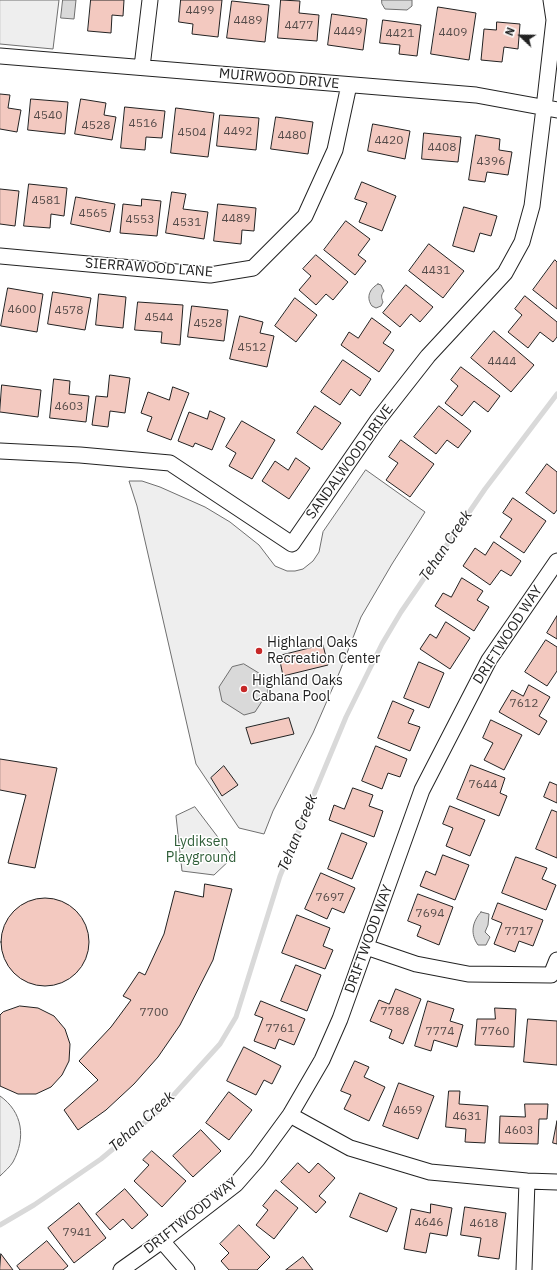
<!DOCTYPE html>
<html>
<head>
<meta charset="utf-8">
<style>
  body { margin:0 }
  #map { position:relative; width:557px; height:1270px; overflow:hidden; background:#fff; font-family:"IBM Plex Sans",sans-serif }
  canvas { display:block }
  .north { position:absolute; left:501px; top:16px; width:40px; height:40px; -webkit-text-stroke:3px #fff; paint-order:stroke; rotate:292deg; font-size:11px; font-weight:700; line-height:16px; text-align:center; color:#222 }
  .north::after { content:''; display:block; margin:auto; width:14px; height:18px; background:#222; clip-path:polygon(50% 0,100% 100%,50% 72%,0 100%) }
</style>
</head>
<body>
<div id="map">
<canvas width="557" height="1270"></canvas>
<div class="north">N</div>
</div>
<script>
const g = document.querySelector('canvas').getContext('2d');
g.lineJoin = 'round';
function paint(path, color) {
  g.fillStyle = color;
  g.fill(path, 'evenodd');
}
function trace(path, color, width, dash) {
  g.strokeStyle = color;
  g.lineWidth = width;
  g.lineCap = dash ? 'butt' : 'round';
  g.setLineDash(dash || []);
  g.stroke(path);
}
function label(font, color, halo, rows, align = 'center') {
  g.font = font + ' "IBM Plex Sans",sans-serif';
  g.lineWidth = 3;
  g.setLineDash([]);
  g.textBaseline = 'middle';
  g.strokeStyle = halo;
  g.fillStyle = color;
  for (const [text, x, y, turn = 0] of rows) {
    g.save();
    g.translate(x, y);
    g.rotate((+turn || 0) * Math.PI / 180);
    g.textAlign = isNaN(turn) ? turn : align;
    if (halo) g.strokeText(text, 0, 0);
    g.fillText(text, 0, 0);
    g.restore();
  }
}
const green = new Path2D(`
  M0 0H59L53 49 0 44Z
  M366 470 425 512 392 564 361 617 340 671 313 733 273 811 264 834 239 828 196 764 137 506 129 481H142L160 487 205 507 230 522 259 545 275 566 287 571H295L303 569 313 561 319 552 323 532Z
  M195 807 233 857 214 875 182 871 176 816Z
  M0 1096C23 1112 26 1138 13 1162 10 1167 4 1172 0 1176Z`);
paint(green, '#eee');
trace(green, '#6f6f6f', 1);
const water = new Path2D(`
  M63 0H76L74 19 61 18Z
  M382 0H412V6L407 10 385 9 382 4Z
  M378 284 381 285 384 291C381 295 381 297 383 302L381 306 376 308 372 306C366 298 369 289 378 284Z
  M244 664 267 678 268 692 255 712 244 715 222 701 219 687 232 667Z
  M481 912 489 914 488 925 485 932 490 937 486 945H478C470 934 472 922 481 912Z`);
paint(water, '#d9d9d9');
trace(water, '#6f6f6f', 1);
trace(new Path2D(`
  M0 1225 34 1205 101 1159 161 1109 220 1044 236 1017 280 876 346 717 382 644 401 612 485 489 557 394`), '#d9d9d9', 5);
const building = new Path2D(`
  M91 0H124L123 16 112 15 111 33 88 31Z
  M181 0H222L218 37 192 34 193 24 179 22Z
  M281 0 300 1 299 13 319 15 317 41 278 38Z
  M232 1 269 5 265 42 227 38Z
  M438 7 476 13 469 60 431 54Z
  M332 14 367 19 363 50 328 45Z
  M383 20 421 25 417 56 399 54 400 45 380 43Z
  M497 22 520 24 518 49 504 47 502 62 481 60 484 29 496 30Z
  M0 94 10 95 8 108 21 110 17 132 0 129Z
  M31 99 68 102 65 134 28 130Z
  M81 99 106 103 104 115 116 117 112 140 75 134Z
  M125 107 165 111 162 138 146 137 145 150 121 148Z
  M176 108 214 113 208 157 171 153Z
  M220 115 259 118 256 150 217 146Z
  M276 117 313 122 308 154 271 149Z
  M373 124 410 131 405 159 368 151Z
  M424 133 461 137 458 162 422 159Z
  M476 135 500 139 499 150 512 152 508 175 487 172 485 182 469 180Z
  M362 182 396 196 382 231 359 222 367 203 355 199Z
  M29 184 67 188 64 216 51 214 50 228 24 226Z
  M0 189 19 191 15 226 0 224Z
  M172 192 186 194 183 209 208 212 204 239 166 233Z
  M76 197 115 204 110 232 71 224Z
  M142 199 161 201 157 236 120 233 123 204 141 206Z
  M218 204 256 208 254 231 242 230 241 244 214 241Z
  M464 207 497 216 491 236 480 233 474 252 453 246Z
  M346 221 370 239 358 255 366 261 355 275 324 250Z
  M429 244 464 271 443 298 409 271Z
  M316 255 348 282 333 300 326 294 316 305 299 290 311 276 303 269Z
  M555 260 557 262V309L533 290Z
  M406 285 433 307 420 322 411 314 400 327 383 313Z
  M8 288 43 294 37 332 1 326Z
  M53 292 91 298 85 330 48 324Z
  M99 294 126 297 123 328 96 325Z
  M525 296 557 322V337L553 342 540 332 528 348 508 332 522 315 515 309Z
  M295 298 317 315 296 342 275 326Z
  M138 302 183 305 180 345 161 343 162 332 135 330Z
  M192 306 228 310 224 341 188 337Z
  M240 316 263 322 260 333 274 336 267 367 230 359Z
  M372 318 391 332 383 343 394 350 379 372 341 345 349 332 358 338Z
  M494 331 534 365 511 392 471 358Z
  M343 360 371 379 360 396 351 389 340 405 321 392Z
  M461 367 500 396 488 412 474 401 462 416 445 403 458 386 451 380Z
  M110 375 130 378 125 413 110 411 108 427 92 425 96 396 107 397Z
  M54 379 70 381 69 394 89 396 86 422 50 418Z
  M2 385 41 390 38 417 0 412Z
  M173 387 189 393 171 440 147 431 152 417 141 413 148 392 169 400Z
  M315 406 341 423 322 450 297 433Z
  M439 406 471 431 458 448 447 440 436 454 414 437Z
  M210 411 225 418 212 450 195 443 193 447 178 441 189 412 207 419Z
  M242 421 275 440 252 479 229 466 236 453 226 447Z
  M401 440 434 464 410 497 386 480 398 463 389 457Z
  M296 458 310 468 289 499 262 481 275 461 288 470Z
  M547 464 557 472V510L554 514 526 493Z
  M513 498 546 521 524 553 500 537 512 519 503 513Z
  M494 542 521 561 511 576 501 570 490 585 463 566 475 548 485 555Z
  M462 578 483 591 477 600 489 607 474 631 435 606 443 593 451 597Z
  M557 616V639L547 633Z
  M446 622 470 638 450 669 420 649 430 634 436 638Z
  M546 640 557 647V671L547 686 525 672Z
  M323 645 328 665 283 676 279 656Z
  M419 662 444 673 429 708 404 698Z
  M529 685 550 697 539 716 547 721 539 735 499 712 512 690 523 696Z
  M393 701 414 710 408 723 420 727 410 751 378 738Z
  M289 718 294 734 251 744 246 728Z
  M491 720 522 735 504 770 484 760 493 743 483 738Z
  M376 746 407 759 400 777 388 773 382 789 362 781Z
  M0 759 57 768 35 868 8 863 26 795 0 790Z
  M471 765 505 778 500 793 507 796 499 816 457 799Z
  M224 766 238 785 222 796 211 778Z
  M550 782 557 785V803L544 797Z
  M353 788 373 795 369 806 383 811 374 837 329 820 334 805 344 809Z
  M450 806 485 820 470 856 446 846 453 828 443 824Z
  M552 810 557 812V858L536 849Z
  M342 833 367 843 352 879 328 869Z
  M443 855 469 865 455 900 420 886 426 871 435 875Z
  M516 857 547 868 542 879 556 885 546 910 502 893Z
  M321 873 355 888 344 913 332 908 327 919 305 909Z
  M205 884 232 889 213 960 180 1025 158 1057 134 1084 106 1110 78 1130 64 1110 98 1080 79 1061 111 1027 131 1000 123 996 139 972 145 975 164 934 175 891 203 897Z
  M418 894 453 907 439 945 417 936 421 926 408 921Z
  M1 942a44 44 0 1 1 88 0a44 44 0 1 1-88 0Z
  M498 903 543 920 533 946 519 941 515 952 494 944 502 923 492 919Z
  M297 915 330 928 323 946 333 950 325 969 282 953Z
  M296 965 321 975 307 1011 281 1001Z
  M396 989 421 999 403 1044 389 1038 392 1030 370 1021 379 1000 389 1004Z
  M261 1001 305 1019 294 1045 279 1039 275 1049 254 1041 263 1018 255 1015Z
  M428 1001 454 1009 450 1021 463 1025 457 1047 434 1040 431 1051 415 1046Z
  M20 1006 38 1008 54 1016 65 1029 70 1044 69 1061 62 1075 51 1087 36 1094H18L0 1086V1015L3 1012Z
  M495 1008 516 1009 514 1047 475 1045 477 1019H495Z
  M528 1019 557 1021V1065L524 1062Z
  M244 1047 281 1066 272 1084 264 1080 256 1095 227 1081Z
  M355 1061 369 1067 364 1077 385 1087 369 1121 344 1109 351 1095 341 1091Z
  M399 1083 434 1096 418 1139 383 1126Z
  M449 1091H460L459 1104 488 1106 485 1143 465 1142 466 1129 446 1127Z
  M229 1092 252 1110 229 1140 206 1123Z
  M525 1104H548L547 1119H539L538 1144 499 1143 500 1116 525 1117Z
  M557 1121V1144L553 1143Z
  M201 1130 221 1151 193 1177 173 1156Z
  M152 1151 186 1181 162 1207 134 1181 149 1165 143 1160Z
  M298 1163 309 1173 318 1163 335 1178 319 1196 326 1202 316 1213 281 1182Z
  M125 1189 148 1215 132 1229 123 1219 110 1230 96 1214Z
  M276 1190 298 1208 274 1239 256 1225 268 1210 263 1206Z
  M360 1193 397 1208 387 1232 350 1217Z
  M79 1203 106 1238 74 1263 48 1228Z
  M431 1204 452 1208 447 1236 430 1233 426 1253 404 1249 411 1209 430 1213Z
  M465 1207 506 1213 499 1259 478 1256 481 1238 461 1235Z
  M239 1225 270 1257 257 1270H229L221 1261 229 1253 220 1244Z
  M47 1241 68 1266 63 1270H20L17 1266Z
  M1 1254 13 1270H0Z
  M303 1257 313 1270H286Z`);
paint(building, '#f3c9c0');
trace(building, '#222', 1);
const street = new Path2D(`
  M0 56 476 95 557 110
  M142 67 150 0
  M0 256 210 275 253 268 305 216 335 150 349 85
  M0 451 80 455 170 463 292 544 377 421 428 356 505 273 522 242 532 206 544 108 554 20 551 0
  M366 947 416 964 468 974 551 975 557 960
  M290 1115 350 1148 430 1172 527 1181 557 1182
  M162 1241 187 1270
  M121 1270 162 1241 236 1184 257 1160 290 1115 322 1060 340 1019 422 790 489 660 557 561
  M524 1270 527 1181`);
trace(street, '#222', 17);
trace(street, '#fff', 15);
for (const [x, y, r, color] of [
  [259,651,4,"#c62828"],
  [244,689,4,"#c62828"]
]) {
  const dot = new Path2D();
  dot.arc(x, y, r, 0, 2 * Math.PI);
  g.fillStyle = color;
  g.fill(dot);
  trace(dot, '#fff', 1.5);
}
label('12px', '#564c4a', null, [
  ["4499",200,11],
  ["4489",248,21],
  ["4477",299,26],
  ["4449",348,32],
  ["4409",453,33],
  ["4421",400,34],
  ["4540",48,116],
  ["4516",143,124],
  ["4528",96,126],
  ["4492",238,132],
  ["4504",192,133],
  ["4480",292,136],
  ["4420",389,141],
  ["4408",442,148],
  ["4396",491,162],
  ["4581",46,201],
  ["4565",93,214],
  ["4489",236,219],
  ["4553",140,220],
  ["4531",187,223],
  ["4431",436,271],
  ["4600",22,310],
  ["4578",69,311],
  ["4544",159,318],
  ["4528",208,324],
  ["4512",252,348],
  ["4444",502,362],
  ["4603",69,407],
  ["7612",524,704],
  ["7644",483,785],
  ["7697",330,898],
  ["7694",430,914],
  ["7717",519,932],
  ["7788",395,1012],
  ["7700",154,1013],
  ["7761",280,1029],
  ["7774",440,1032],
  ["7760",495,1032],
  ["4659",408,1111],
  ["4631",467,1117],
  ["4603",519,1131],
  ["4646",429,1223],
  ["4618",484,1224],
  ["7941",77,1233]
]);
label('14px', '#222', '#fff', [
  ["MUIRWOOD DRIVE",279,79,5],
  ["SIERRAWOOD LANE",149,268,4],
  ["SANDALWOOD DRIVE",350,462,-54],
  ["DRIFTWOOD WAY",508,635,-57],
  ["DRIFTWOOD WAY",369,939,-70],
  ["DRIFTWOOD WAY",191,1216,-38]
]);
label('14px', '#222', '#fff', [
  ["Highland Oaks",267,643],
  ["Recreation Center",267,659],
  ["Highland Oaks",252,681],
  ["Cabana Pool",252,697]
], 'left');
label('14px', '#2f5e38', '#fff', [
  ["Lydiksen",201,842],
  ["Playground",201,858]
]);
label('italic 15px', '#222', '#fff', [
  ["Tehan Creek",446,546,-56],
  ["Tehan Creek",298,833,-68],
  ["Tehan Creek",142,1122,-42]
]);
</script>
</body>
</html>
